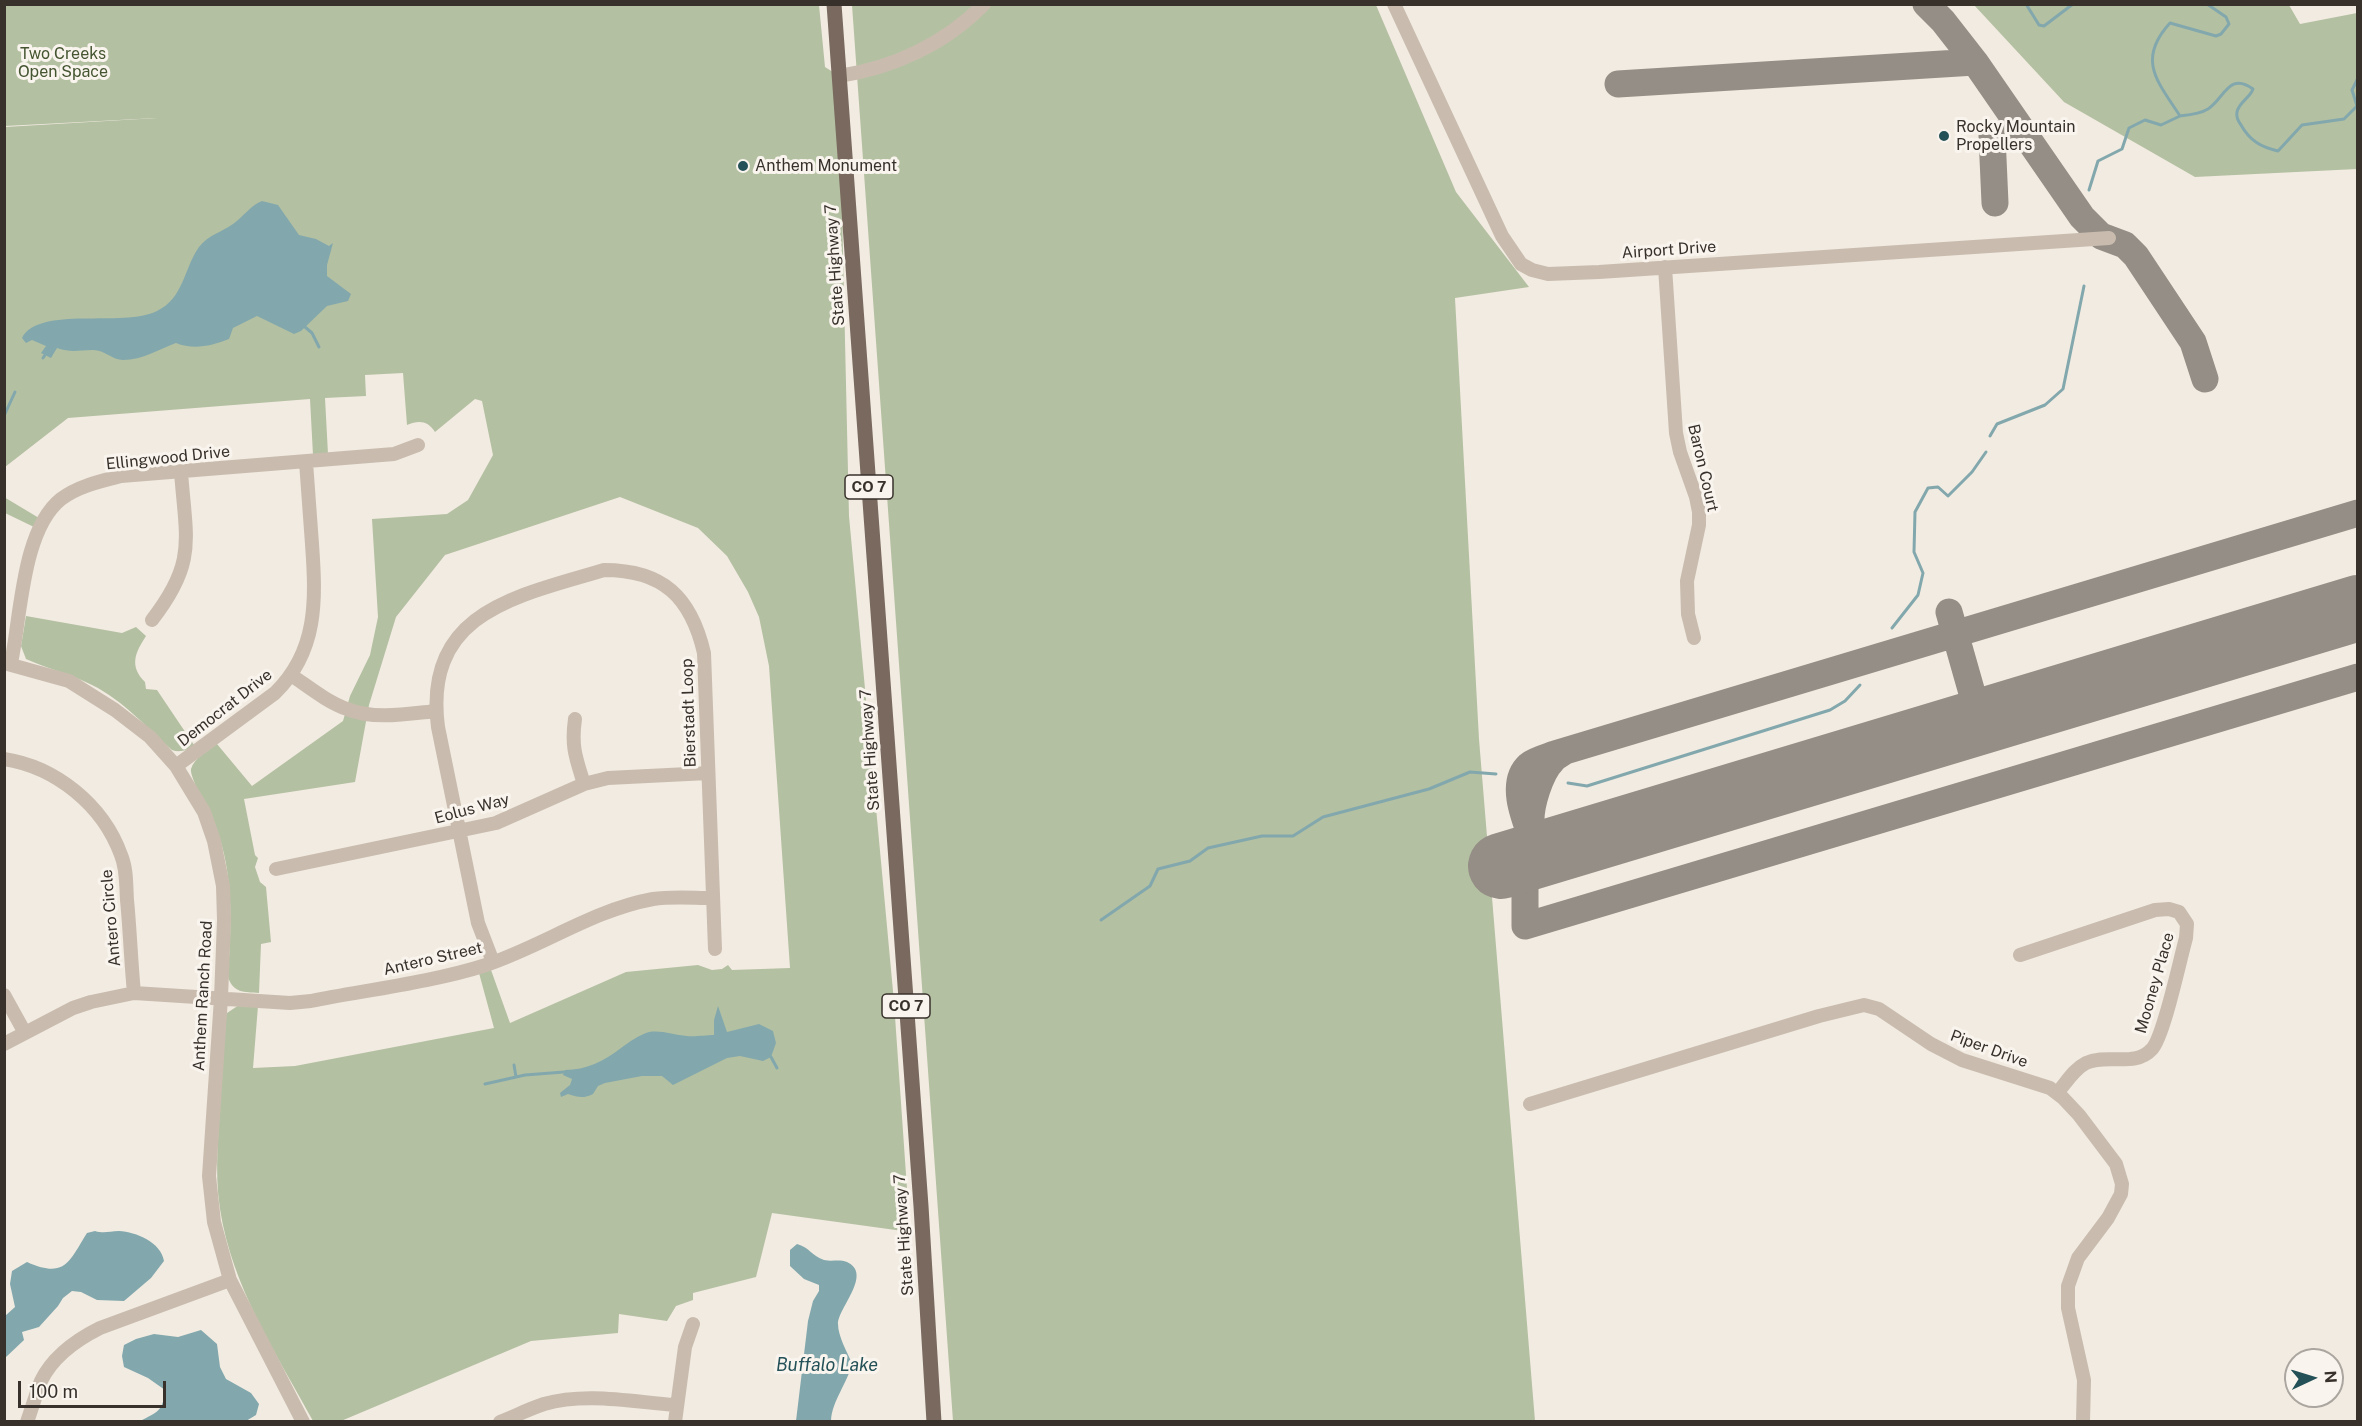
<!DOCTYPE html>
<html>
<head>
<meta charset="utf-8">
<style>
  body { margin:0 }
  #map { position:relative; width:2362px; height:1426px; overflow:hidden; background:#f2ebe1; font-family:"Public Sans",sans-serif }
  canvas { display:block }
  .frame { position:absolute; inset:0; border:6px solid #38302b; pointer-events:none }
  .north { position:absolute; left:2284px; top:1348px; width:60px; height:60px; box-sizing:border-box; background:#f9f5ee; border:2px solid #aca6a0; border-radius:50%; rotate:86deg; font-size:16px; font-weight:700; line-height:24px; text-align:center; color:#38302b }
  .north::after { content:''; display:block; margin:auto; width:21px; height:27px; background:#245057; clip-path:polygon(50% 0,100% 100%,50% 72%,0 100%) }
  .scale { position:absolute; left:18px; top:1381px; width:148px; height:27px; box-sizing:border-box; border:3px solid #38302b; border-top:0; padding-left:8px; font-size:18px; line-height:21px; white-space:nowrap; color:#38302b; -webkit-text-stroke:4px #f9f5ee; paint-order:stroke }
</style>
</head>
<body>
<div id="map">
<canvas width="2362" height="1426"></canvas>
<div class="frame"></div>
<div class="north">N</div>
<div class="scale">100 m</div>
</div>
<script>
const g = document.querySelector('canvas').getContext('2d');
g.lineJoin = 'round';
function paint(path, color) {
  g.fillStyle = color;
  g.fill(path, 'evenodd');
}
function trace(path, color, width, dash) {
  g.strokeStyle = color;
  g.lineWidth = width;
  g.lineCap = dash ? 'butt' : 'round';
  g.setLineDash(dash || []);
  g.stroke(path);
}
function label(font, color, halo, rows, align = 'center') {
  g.font = font + ' "Public Sans",sans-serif';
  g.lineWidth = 6;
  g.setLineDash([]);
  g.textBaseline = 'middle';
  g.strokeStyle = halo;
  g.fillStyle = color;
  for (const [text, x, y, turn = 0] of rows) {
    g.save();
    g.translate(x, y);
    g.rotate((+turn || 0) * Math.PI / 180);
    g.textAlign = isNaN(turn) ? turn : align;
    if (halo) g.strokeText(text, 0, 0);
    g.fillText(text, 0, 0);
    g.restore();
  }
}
paint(new Path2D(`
  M5 5H819L825 67 839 76 849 516 894 1002 910 1232 772 1213 756 1277 693 1293V1300L676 1306 667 1321 619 1314 618 1333 531 1341 341 1421H313C276 1353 232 1287 220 1209 214 1170 219 1130 221 1090 222 1071 220 1029 227 1013L239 1005 258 1006 253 1068 295 1066 494 1028 479 973 491 970 510 1023 626 972 698 965 712 970 722 969 728 965 732 970 790 968 769 666 759 617 748 592 727 556 698 528 620 497 445 555 396 617 369 705 355 782 244 799 255 855 258 858 255 867 260 882 266 887 271 942 261 944 259 993C244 992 233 993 228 977 231 929 234 882 219 836 214 823 189 777 191 769 194 758 209 750 217 744L252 786 343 721 350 696 370 655 378 617 372 519 447 514 468 500 493 455 482 401 475 399 435 432C428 421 419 420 407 425L403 373 365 375 366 396 325 398 328 454 313 455 310 399 68 418 5 467V127L157 118 5 126Z
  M852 5H1376L1456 192 1529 287 1455 298 1479 739 1535 1421H953Z
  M1974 5H2289L2300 24 2357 13V169L2195 177 2064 102Z
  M4 497 39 518 34 527 5 513Z
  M26 616 122 633 136 627 146 636C135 653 129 666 145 682L146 689 157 690 194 745C188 750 180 753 172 750 146 727 124 701 92 685 71 674 48 669 26 659L21 646Z`), '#b4c0a2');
paint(new Path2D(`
  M262 201 278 205 299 235 316 239 329 246 333 243 327 265V276L351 294 348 301 327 306 301 331 294 334 257 316 233 328 229 339C212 346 193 350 176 343 159 349 143 360 123 360 112 360 105 350 93 350 78 350 72 353 57 348L51 358 41 353 46 346 32 340 26 343 22 338C39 305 123 328 157 311 184 298 184 268 199 247 208 235 222 232 233 224 244 216 250 206 262 201Z
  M718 1006 727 1032 759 1024 773 1031 776 1043 771 1057 763 1061 740 1056 727 1058 673 1085 662 1076H642L605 1083 598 1086 593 1094C583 1099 578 1097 568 1094L561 1097 560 1093 570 1085 572 1079 563 1075 565 1070C586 1070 604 1061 621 1048 629 1042 639 1035 649 1032 662 1030 674 1035 687 1036 693 1037 707 1035 714 1035V1020Z
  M95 1231C105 1234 109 1231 119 1231 136 1232 161 1242 164 1261L151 1278 124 1301 97 1300 81 1292 72 1291 63 1298 58 1306 39 1327 22 1332 24 1340 5 1358V1316L15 1307 10 1284 12 1271 27 1262C65 1279 69 1262 87 1233Z
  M797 1244C809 1247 812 1256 824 1260 832 1262 839 1259 847 1262 873 1274 838 1308 838 1324 838 1336 847 1352 852 1363 848 1383 832 1400 831 1421H796L808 1321 813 1301 819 1291V1285L804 1279 790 1266V1250Z
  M201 1330 217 1344 220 1367 226 1379 251 1393 259 1404 256 1415 246 1421H140C158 1412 163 1411 165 1390L148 1378 124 1367 122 1356 124 1345 136 1339 154 1334 178 1337Z`), '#82a8ad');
trace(new Path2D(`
  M2026 4 2039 25 2044 26 2073 4
  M2207 4 2226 17 2229 24 2221 34 2216 36 2170 23C2136 60 2158 82 2180 116 2189 115 2200 114 2208 109 2224 99 2229 71 2253 89 2250 98 2239 102 2237 112 2236 117 2238 121 2241 125 2250 141 2261 147 2278 151L2302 125 2344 119 2357 106 2352 90 2358 78
  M2089 190 2098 161 2122 149 2129 128 2145 120 2161 125 2180 116
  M305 327 312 333 319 347
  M43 358 45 355
  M4 416 15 392
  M1990 436 1997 424 2045 405 2063 389 2084 286
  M1892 628 1918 595 1923 573 1914 552 1915 512 1928 488 1938 487 1948 496 1972 472 1986 452
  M1568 783 1587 786 1830 710 1845 701 1860 685
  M1101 920 1150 886 1158 869 1190 861 1208 848 1262 836H1293L1323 817 1429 789 1470 772 1496 774
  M771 1057 777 1068
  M514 1065 516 1077
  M485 1084 525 1075 564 1072`), '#82a8ad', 3);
trace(new Path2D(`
  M1926 4 1943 21 1975 62 2082 217 2101 236 2125 245 2136 256 2193 342 2205 379
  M1618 84 1975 62
  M1995 203 1992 136 2021 129
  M1949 612 1980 721
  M1531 824C1530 806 1540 773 1553 760 1556 756 1562 754 1565 751
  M1538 855C1530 830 1506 786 1529 765 1535 760 1547 757 1555 754L2358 513
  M1525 859V926L2358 677`), '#958e86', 27);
trace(new Path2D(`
  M1501 866 2358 608`), '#958e86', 66);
trace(new Path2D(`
  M1394 4 1502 236 1521 264 1532 270 1548 274 1599 272 2109 238
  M839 76C893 68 945 44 984 4
  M1665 267 1676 433 1680 452 1696 497 1699 512V525L1687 581 1688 614 1694 638
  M152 620C197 562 186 540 181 472
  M4 663 69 681 115 710 150 737 176 766 204 812 214 841 223 886 224 920 221 998 209 1176 214 1222 230 1280 303 1422
  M11 663C21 616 22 530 61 499 78 486 101 481 121 476L394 454 418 445
  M291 675C309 687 327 702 347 709 374 720 407 714 436 711
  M575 719C571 747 576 758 584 784
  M4 759C56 767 103 805 121 855 127 869 126 886 127 900 130 931 131 962 134 993
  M176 766 275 693C318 651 316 600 312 544 310 516 308 489 306 462
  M276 869 496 823 584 784 608 778 708 773
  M2020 955 2155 910 2169 909 2179 912 2187 924 2186 938C2180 959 2164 1036 2152 1049 2135 1068 2107 1053 2086 1063 2074 1069 2066 1083 2057 1093
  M493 962 478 923 438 727C423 612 517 596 604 570 663 570 691 597 704 653L715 949
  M4 995 25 1033
  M4 1044 73 1008 91 1002 134 993 290 1003 311 1001C367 990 433 982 486 965 543 946 593 910 653 899 672 896 693 898 712 898
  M1530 1104 1819 1016 1864 1005 1879 1009 1931 1044 1962 1060 2050 1088 2063 1098 2079 1115 2116 1164 2122 1184 2121 1194 2108 1218 2078 1258 2068 1286V1308L2084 1380 2083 1422
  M27 1422C32 1408 36 1394 41 1381 53 1356 76 1340 100 1328L230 1280
  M500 1422C515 1416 529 1409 544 1404 586 1392 633 1402 675 1405
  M675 1422 685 1347 693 1324`), '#c9bcae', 14);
trace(new Path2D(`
  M834 4 921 1206 934 1422`), '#79695e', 15);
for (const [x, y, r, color] of [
  [1944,136,6,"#245057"],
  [743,166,6,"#245057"]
]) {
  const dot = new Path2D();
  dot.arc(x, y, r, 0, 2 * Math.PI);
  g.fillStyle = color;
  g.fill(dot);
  trace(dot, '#f9f5ee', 2);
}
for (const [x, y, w] of [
  [869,487,48],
  [906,1006,48]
]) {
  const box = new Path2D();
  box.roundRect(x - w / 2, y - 12, w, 24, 4.5);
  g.fillStyle = '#f9f5ee';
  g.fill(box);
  trace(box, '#38302b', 1.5);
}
label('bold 15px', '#38302b', null, [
  ["CO 7",869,487],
  ["CO 7",906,1006]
]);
label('16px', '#455531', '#f9f5ee', [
  ["Two Creeks",63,54],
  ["Open Space",63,72]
]);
label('16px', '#38302b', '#f9f5ee', [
  ["Rocky Mountain",1956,127],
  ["Propellers",1956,145],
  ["Anthem Monument",755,166]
], 'left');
label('16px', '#38302b', '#f9f5ee', [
  ["Airport Drive",1669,250,-4],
  ["State Highway 7",835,265,-94],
  ["Ellingwood Drive",168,458,-6],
  ["Baron Court",1703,468,77],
  ["Democrat Drive",225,708,-38],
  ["Bierstadt Loop",689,713,-92],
  ["State Highway 7",870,750,-94],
  ["Eolus Way",472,809,-15],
  ["Antero Circle",111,918,-95],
  ["Antero Street",433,959,-13],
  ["Mooney Place",2155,983,-74],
  ["Anthem Ranch Road",203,996,-87],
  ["Piper Drive",1989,1049,20],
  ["State Highway 7",904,1235,-94]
]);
label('italic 18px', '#245057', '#f9f5ee', [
  ["Buffalo Lake",827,1365]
]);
</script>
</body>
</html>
